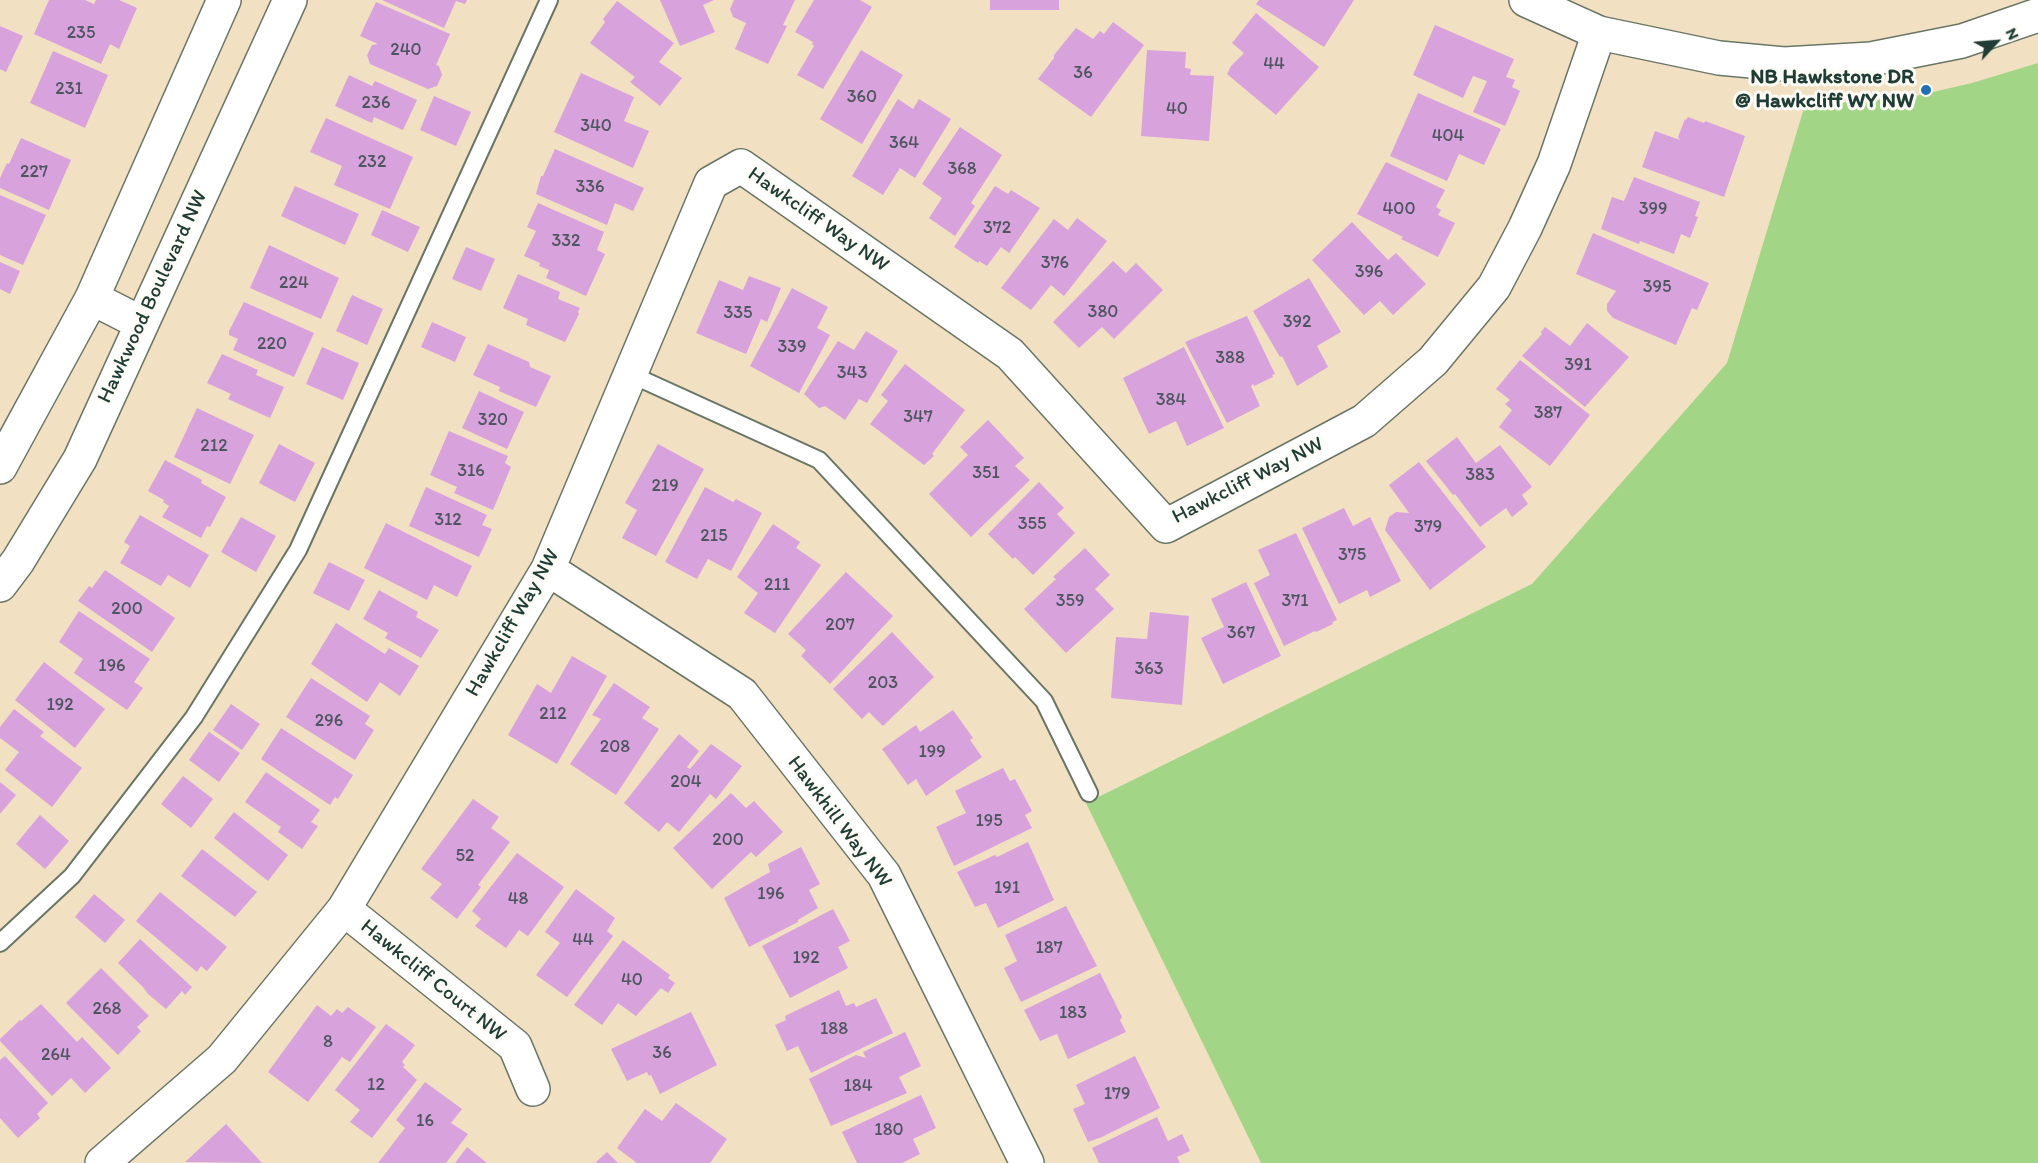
<!DOCTYPE html>
<html>
<head>
<meta charset="utf-8">
<style>
  body { margin:0 }
  #map { position:relative; width:2038px; height:1163px; overflow:hidden; background:#f2e0c2; font-family:Itim,sans-serif }
  canvas { display:block }
  .north { position:absolute; left:1966px; top:12px; width:60px; height:60px; -webkit-text-stroke:4px #fdfcf7; paint-order:stroke; rotate:64deg; font-size:16px; font-weight:700; line-height:24px; text-align:center; color:#1f3d34 }
  .north::after { content:''; display:block; margin:auto; width:21px; height:27px; background:#1f3d34; clip-path:polygon(50% 0,100% 100%,50% 72%,0 100%) }
</style>
</head>
<body>
<div id="map">
<canvas width="2038" height="1163"></canvas>
<div class="north">N</div>
</div>
<script>
const g = document.querySelector('canvas').getContext('2d');
g.lineJoin = 'round';
function paint(path, color) {
  g.fillStyle = color;
  g.fill(path, 'evenodd');
}
function trace(path, color, width, dash) {
  g.strokeStyle = color;
  g.lineWidth = width;
  g.lineCap = dash ? 'butt' : 'round';
  g.setLineDash(dash || []);
  g.stroke(path);
}
function label(font, color, halo, rows, align = 'center') {
  g.font = font + ' Itim,sans-serif';
  g.lineWidth = 6;
  g.setLineDash([]);
  g.textBaseline = 'middle';
  g.strokeStyle = halo;
  g.fillStyle = color;
  for (const [text, x, y, turn = 0] of rows) {
    g.save();
    g.translate(x, y);
    g.rotate((+turn || 0) * Math.PI / 180);
    g.textAlign = isNaN(turn) ? turn : align;
    if (halo) g.strokeText(text, 0, 0);
    g.fillText(text, 0, 0);
    g.restore();
  }
}
paint(new Path2D(`
  M2038 63V1163H1261L1086 803 1532 584 1727 363 1805 105 1907 98 1972 83Z`), '#a2d585');
paint(new Path2D(`
  M49 0H85L94 4 96 0H119L137 8 119 49 110 44 101 64 34 34Z
  M382 0H467L465 4 456 1 444 28Z
  M660 0H714L703 5 715 32 680 46Z
  M734 0H795L783 25 787 26 768 64 735 49 746 23 733 17 730 9Z
  M814 0H860L872 7 823 89 797 75 814 46 812 44 813 42 795 32Z
  M990 0H1059V10H990Z
  M1259 0H1354L1324 47 1256 4Z
  M617 1 674 43 659 62 682 78 660 106 630 82 635 77 590 43 605 22 603 19Z
  M376 2 450 34 436 65 439 66 442 75 437 86 428 89 370 64 367 55 372 45 378 44 360 36Z
  M1256 13 1319 67 1276 115 1227 74 1231 66 1244 53 1232 43Z
  M1113 22 1144 45 1091 117 1038 79 1054 58V55L1076 28 1093 39 1100 31 1104 34Z
  M1435 25 1514 59 1506 77 1515 80 1512 87 1520 91 1505 126 1473 112 1487 81 1473 76 1463 98 1413 75Z
  M0 26 23 36 6 72 0 69Z
  M861 50 903 75 862 144 820 119Z
  M1147 50 1186 52 1185 68 1191 69 1190 75 1214 76 1209 141 1141 136Z
  M53 51 108 75 85 128 30 103Z
  M581 73 634 97 624 121 649 131 633 168 554 132Z
  M349 75 372 86 375 81 417 100 403 130 374 117 372 123 335 106Z
  M1418 93 1501 129 1484 165 1459 154 1447 181 1390 156Z
  M434 96 471 112 456 146 420 130Z
  M898 99 913 109 919 99 951 119 915 178 900 168 883 195 852 176Z
  M1688 117 1704 123 1705 121 1745 136 1724 197 1642 167 1655 131 1680 140 1678 137 1685 119 1686 120Z
  M326 118 413 157 390 209 334 185 342 166 310 152Z
  M960 127 1002 155 971 203 975 206 955 236 929 218 942 198 922 184Z
  M21 138 71 160 49 210 0 188V178L7 163 9 164Z
  M555 149 644 188 633 211 615 203 607 225 536 194 541 176H543Z
  M1386 162 1445 190 1436 207 1441 210 1438 215 1455 223 1438 257 1401 239 1403 237 1357 214Z
  M1634 177 1700 202 1695 216 1698 217 1690 238 1681 234 1674 254 1640 241 1639 244 1601 229 1612 197 1624 201Z
  M295 186 359 214 345 245 281 216Z
  M995 186 1008 194 1011 190 1040 208 1009 253 1001 247 987 266 979 261 978 263 954 247Z
  M0 195 46 215 23 265 0 255Z
  M538 203 604 232 597 250 605 254 586 296 546 278 549 270 539 266 540 263 524 256 536 231 527 227Z
  M382 210 420 227 408 252 371 235Z
  M1077 218 1107 241 1064 296 1051 285 1031 310 1001 288 1054 219 1068 230Z
  M1352 222 1388 260 1396 253 1426 284 1393 315 1380 301 1364 315 1312 260Z
  M1593 233 1709 283 1697 310 1692 308 1676 345 1613 318 1607 311V304L1616 291 1576 274Z
  M269 245 339 278 321 319 250 288Z
  M466 247 495 259 481 291 452 279Z
  M1113 261 1126 273 1136 263 1163 290 1114 339 1102 327 1079 348 1053 322Z
  M0 262 20 271 10 294 0 289Z
  M518 274 560 292 558 299 580 308 578 312 579 314 565 342 526 325 528 319 503 308Z
  M749 276 781 288 767 322 761 319 746 354 696 333 719 280 743 290Z
  M1309 278 1341 332 1317 346 1328 367 1297 386 1282 356 1280 357 1253 311Z
  M792 288 828 307 817 328 830 335 799 393 750 366Z
  M352 295 383 309 367 345 336 331Z
  M244 302 314 333 294 377 233 350 238 339 229 335V331Z
  M1247 316 1275 374 1272 375 1273 377 1254 386 1253 384 1251 386 1260 406 1227 423 1185 342Z
  M432 322 466 337 455 362 421 347Z
  M1587 323 1629 357 1585 407 1522 356 1542 334 1541 332 1545 327 1570 346Z
  M866 331 898 351 867 403 859 399 845 420 825 406 819 408 804 394 838 341 854 350Z
  M488 344 529 362 530 367 551 376 536 407 499 391 500 387 473 375Z
  M322 347 359 363 343 400 306 384Z
  M1184 347 1224 428 1187 446 1176 421 1149 434 1123 378Z
  M222 354 258 370 256 375 284 387 270 418 228 399 231 394 207 383Z
  M1520 360 1590 415 1550 466 1499 427 1512 410 1505 404 1510 400 1496 389Z
  M905 364 965 410 932 454 934 456 924 465 870 424 888 401 881 395Z
  M479 391 524 412 507 449 462 428Z
  M197 408 254 435 230 484 174 457Z
  M988 420 1024 458 1015 466 1030 480 971 537 929 494 968 455 960 447Z
  M449 431 508 456 505 463 511 467 493 510 454 493 457 487 430 475Z
  M1457 437 1476 463 1500 445 1532 487 1522 495 1528 504 1512 517 1506 508 1480 527 1455 494 1453 495 1426 461Z
  M279 444 315 463 295 502 259 483Z
  M658 444 704 469 656 556 622 538 637 510 625 503Z
  M165 460 202 480 201 483 226 497 210 527 207 526 201 538 162 517 169 506 163 502 164 500 148 491Z
  M1419 462 1486 547 1430 590 1385 530 1389 517 1396 512 1409 513 1389 485Z
  M1039 482 1064 508 1057 514 1075 533 1033 575 1015 557 1013 559 988 534Z
  M426 487 487 515 482 525 492 529 479 557 409 526Z
  M705 487 733 502 736 499 762 513 731 571 708 559 697 579 665 562Z
  M1344 508 1353 526 1370 517 1401 581 1370 597 1367 590 1339 604 1302 528Z
  M140 515 209 555 190 588 168 575 161 586 120 563 130 546 124 542Z
  M241 517 276 536 256 572 221 552Z
  M386 523 472 566 457 597 434 585 427 600 364 568Z
  M773 524 800 542 796 548 821 565 775 633 744 613 758 593 737 577Z
  M1296 533 1337 620 1332 622 1333 624 1316 632 1315 631 1284 646 1254 583 1270 575 1258 550Z
  M1085 548 1110 575 1095 589 1114 609 1066 653 1024 609 1056 579 1053 577Z
  M329 562 365 580 349 611 313 593Z
  M105 570 175 618 152 652 78 601 89 586 92 588Z
  M846 572 893 616 830 684 801 656 806 650 788 634Z
  M1246 582 1281 656 1223 684 1201 638 1224 627 1211 599Z
  M379 590 418 612 416 617 439 630 421 658 385 638 388 633 363 619Z
  M79 611 150 659 134 682 143 688 127 710 74 673 83 659 59 642Z
  M1150 612 1189 616 1182 705 1111 698 1116 637 1147 639Z
  M336 623 385 654 389 648 419 666 400 696 380 682 367 702 311 664Z
  M892 632 934 677 883 726 869 712 862 719 833 689Z
  M572 656 607 676 557 764 508 735 537 684 551 693Z
  M44 662 105 709 75 748 15 700Z
  M311 678 370 716 365 724 374 730 355 760 286 717Z
  M614 683 650 707 642 718 659 729 616 795 570 764 601 719 592 715Z
  M231 704 260 724 242 750 213 730Z
  M14 709 44 732 40 736 82 768 52 807 5 770 19 752 0 738V727Z
  M953 710 973 738 970 740 982 757 926 796 916 779 908 785 882 749 916 725 920 732Z
  M281 728 353 775 338 799 335 797 330 805 261 759Z
  M209 732 240 753 219 782 189 760Z
  M679 734 699 751 687 767 690 769 711 744 742 766 716 799 710 794 679 832 667 822 659 832 624 803Z
  M1003 768 1010 781 1015 779 1032 811 1025 815 1032 828 954 866 936 827 966 813 955 791Z
  M266 772 320 810 311 822 318 826 302 849 278 832 281 827 245 802Z
  M183 776 213 799 191 828 161 804Z
  M0 782 16 795 0 814Z
  M731 793 746 808 754 801 783 832 756 857 751 852 712 889 673 848Z
  M473 799 499 817 491 828 510 842 478 885 481 887 457 919 430 898 442 884 421 869Z
  M234 812 288 855 268 881 214 838Z
  M40 815 69 841 45 869 16 844Z
  M1028 842 1054 900 998 928 986 903 975 907 957 872 995 855 997 857Z
  M801 847 820 884 809 890 818 908 798 920V922L749 947 724 898 770 872 768 864Z
  M202 849 257 892 235 917 181 876Z
  M517 853 564 887 528 936 519 930 506 948 475 926 481 919 472 911Z
  M576 889 615 918 607 931 613 936 567 997 536 975 560 943 545 932Z
  M160 892 227 947 207 971 201 966 197 972 136 921Z
  M94 894 125 920 105 943 75 917Z
  M1066 906 1097 966 1021 1002 1004 968 1017 961 1005 935Z
  M833 909 850 941 838 947 848 968 790 998 762 946Z
  M140 939 192 987 185 995 182 991 166 1009 148 994 143 987 118 963Z
  M623 940 670 975 668 978 675 983 668 993 661 988 636 1016 618 1003 602 1025 574 1005Z
  M101 968 149 1016 137 1027 141 1031 118 1055 66 1003Z
  M1100 973 1122 1017 1120 1020 1126 1032 1068 1059 1057 1034 1040 1041 1024 1010Z
  M839 990 846 1006 854 1003 856 1007 876 998 893 1033 811 1073 798 1046 787 1051 775 1025 786 1020 785 1016Z
  M41 1004 77 1042 82 1037 111 1068 85 1093 71 1078 52 1096 0 1041V1039L20 1020 21 1021Z
  M317 1005 331 1016 337 1009 342 1013 348 1007 376 1027 350 1062 342 1057 308 1102 268 1072Z
  M691 1012 717 1065 660 1094 651 1075 649 1076 647 1072 627 1081 611 1049Z
  M386 1024 415 1045 402 1062 405 1065 403 1067 417 1080 372 1138 350 1122 360 1110 335 1090Z
  M905 1032 921 1066 899 1077 907 1093 831 1126 809 1079 856 1055 866 1058 863 1052Z
  M5 1056 48 1103 37 1114 40 1118 18 1138 0 1118V1060Z
  M1135 1056 1160 1108 1102 1137 1088 1142 1073 1109 1085 1104 1076 1085Z
  M425 1082 462 1109 451 1123 468 1134 446 1163H378L405 1128 396 1120Z
  M921 1095 936 1128 913 1139 920 1154 902 1163H857L842 1132Z
  M676 1103 727 1139 710 1163H637L617 1148 645 1109 662 1121Z
  M1157 1117 1168 1141 1182 1134 1190 1151 1177 1157 1180 1163H1099L1092 1148Z
  M226 1124 262 1163 185 1162Z
  M467 1147 487 1163H455Z
  M607 1152 618 1163H595Z`), '#d8a2dd');
const service = new Path2D(`
  M630 374 819 460 1044 701 1089 793
  M0 943 72 876 194 717 298 550 549 0`);
const minor = new Path2D(`
  M548 569 742 694 884 875 1027 1163
  M344 909 515 1046 533 1089
  M102 1163 222 1059 344 909 548 569 711 183 741 166 1010 354 1166 526 1364 421 1433 361 1494 287 1525 228 1554 164 1599 33`);
const tertiary = new Path2D(`
  M1526 0 1599 33 1719 58 1784 64 1871 59 1962 41 2038 15
  M92 298 141 323
  M0 467 92 298 224 0
  M0 585 18 561 80 459 290 0`);
trace(service, '#697666', 20);
trace(minor, '#697666', 36);
trace(tertiary, '#697666', 36);
trace(service, '#fff', 16);
trace(minor, '#fff', 33);
trace(tertiary, '#fff', 33);
for (const [x, y, r, color] of [
  [1926,90,6,"#1f6fb2"]
]) {
  const dot = new Path2D();
  dot.arc(x, y, r, 0, 2 * Math.PI);
  g.fillStyle = color;
  g.fill(dot);
  trace(dot, '#fdfcf7', 2);
}
label('18px', '#4d565e', null, [
  ["235",81,33],
  ["240",406,50],
  ["44",1274,64],
  ["36",1083,73],
  ["231",69,89],
  ["360",862,97],
  ["236",376,103],
  ["40",1177,109],
  ["340",596,126],
  ["404",1448,136],
  ["364",904,143],
  ["232",372,162],
  ["368",962,169],
  ["227",34,172],
  ["336",590,187],
  ["400",1399,209],
  ["399",1653,209],
  ["372",997,228],
  ["332",566,241],
  ["376",1055,263],
  ["396",1369,272],
  ["224",294,283],
  ["395",1657,287],
  ["380",1103,312],
  ["335",738,313],
  ["392",1297,322],
  ["220",272,344],
  ["339",792,347],
  ["388",1230,358],
  ["391",1578,365],
  ["343",852,373],
  ["384",1171,400],
  ["387",1548,413],
  ["347",918,417],
  ["320",493,420],
  ["212",214,446],
  ["316",471,471],
  ["351",986,473],
  ["383",1480,475],
  ["219",665,486],
  ["312",448,520],
  ["355",1032,524],
  ["379",1428,527],
  ["215",714,536],
  ["375",1352,555],
  ["211",777,585],
  ["359",1070,601],
  ["371",1295,601],
  ["200",127,609],
  ["207",840,625],
  ["367",1241,633],
  ["196",112,666],
  ["363",1149,669],
  ["203",883,683],
  ["192",60,705],
  ["212",553,714],
  ["296",329,721],
  ["208",615,747],
  ["199",932,752],
  ["204",686,782],
  ["195",989,821],
  ["200",728,840],
  ["52",465,856],
  ["191",1007,888],
  ["196",771,894],
  ["48",518,899],
  ["44",583,940],
  ["187",1049,948],
  ["192",806,958],
  ["40",632,980],
  ["268",107,1009],
  ["183",1073,1013],
  ["188",834,1029],
  ["8",328,1042],
  ["36",662,1053],
  ["264",56,1055],
  ["12",376,1085],
  ["184",858,1086],
  ["179",1117,1094],
  ["16",425,1121],
  ["180",889,1130]
]);
label('bold 21px', '#1f3d34', '#fdfcf7', [
  ["NB Hawkstone DR",1914,78],
  ["@ Hawkcliff WY NW",1914,102]
], 'right');
label('21px', '#1f3d34', '#fdfcf7', [
  ["Hawkcliff Way NW",818,220,35],
  ["Hawkwood Boulevard NW",153,297,-65],
  ["Hawkcliff Way NW",1248,481,-27],
  ["Hawkcliff Way NW",513,623,-60],
  ["Hawkhill Way NW",839,822,53],
  ["Hawkcliff Court NW",433,981,39]
]);
</script>
</body>
</html>
